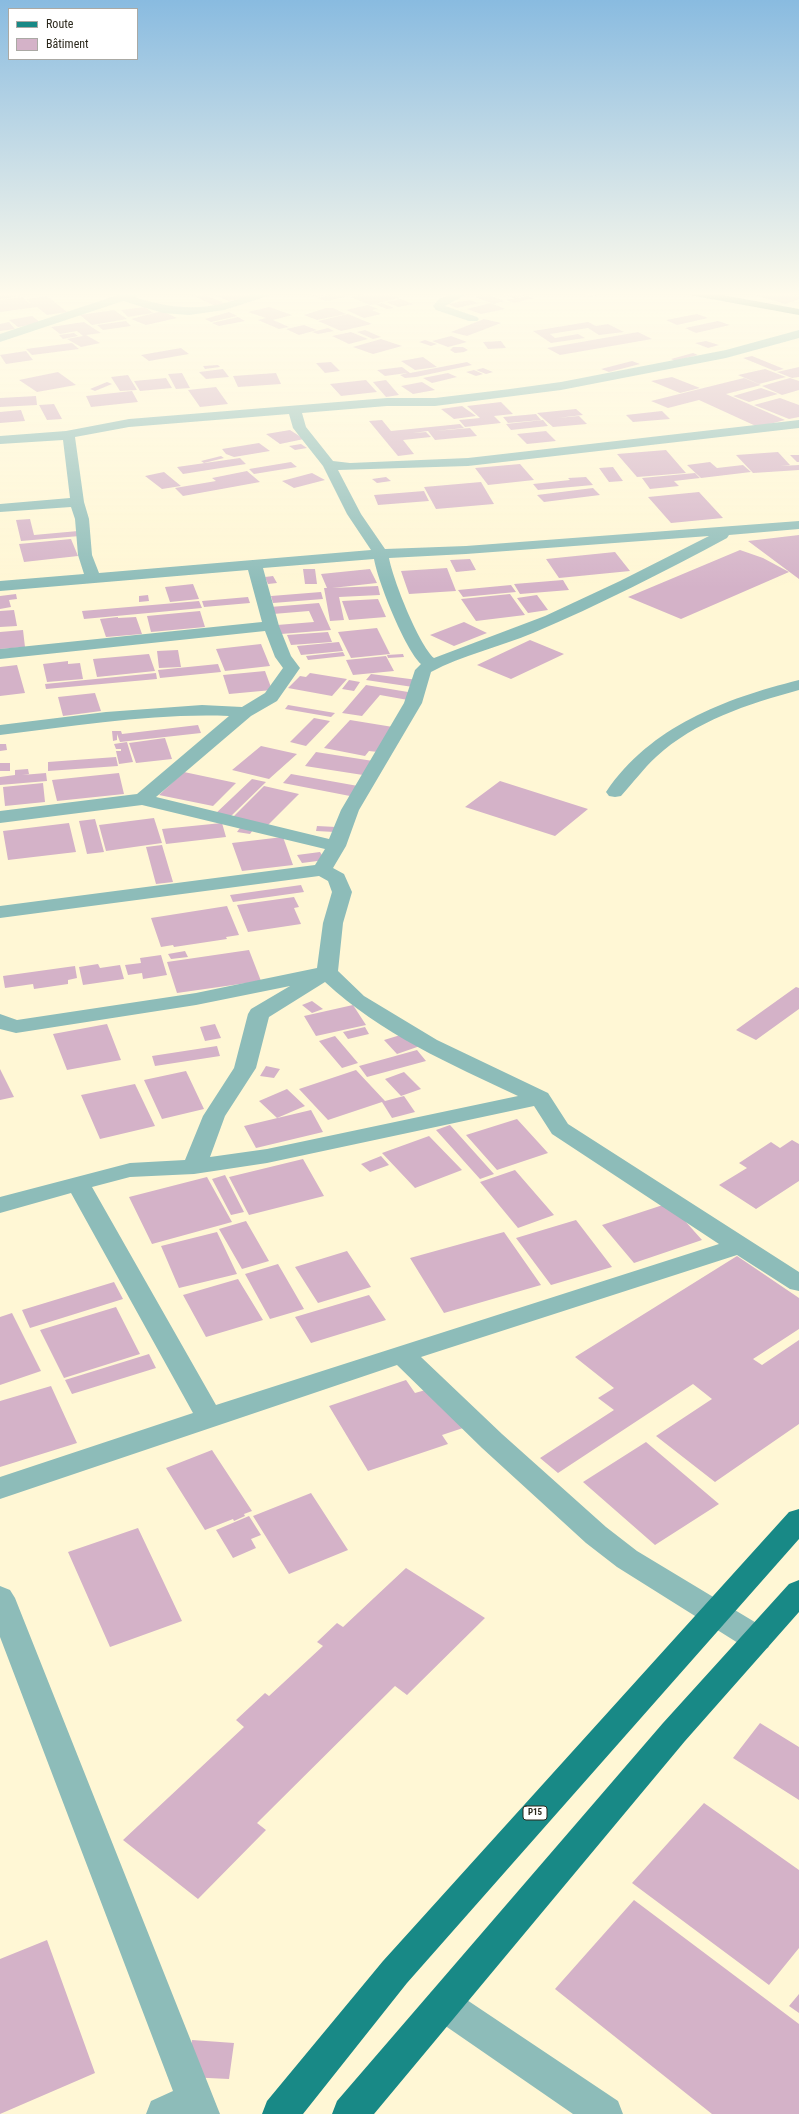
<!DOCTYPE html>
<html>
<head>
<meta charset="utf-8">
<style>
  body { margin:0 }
  #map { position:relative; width:799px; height:2114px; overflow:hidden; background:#fff7d5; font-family:"Roboto Condensed",sans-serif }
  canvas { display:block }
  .legend { position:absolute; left:8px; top:8px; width:130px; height:52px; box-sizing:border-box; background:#fff; border:1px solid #aaa9a4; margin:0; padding:5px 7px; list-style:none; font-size:12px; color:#2b281c }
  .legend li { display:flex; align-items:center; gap:8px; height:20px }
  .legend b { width:20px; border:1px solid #aaa9a4 }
</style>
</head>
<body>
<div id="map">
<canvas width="799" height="2114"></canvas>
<ul class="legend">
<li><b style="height:5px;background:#188986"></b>Route</li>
<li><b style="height:11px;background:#d4b2c8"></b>Bâtiment</li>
</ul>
</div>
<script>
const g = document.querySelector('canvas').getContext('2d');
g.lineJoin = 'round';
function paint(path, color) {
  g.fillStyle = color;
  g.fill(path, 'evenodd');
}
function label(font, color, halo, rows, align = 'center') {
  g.font = font + ' "Roboto Condensed",sans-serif';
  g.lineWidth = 3.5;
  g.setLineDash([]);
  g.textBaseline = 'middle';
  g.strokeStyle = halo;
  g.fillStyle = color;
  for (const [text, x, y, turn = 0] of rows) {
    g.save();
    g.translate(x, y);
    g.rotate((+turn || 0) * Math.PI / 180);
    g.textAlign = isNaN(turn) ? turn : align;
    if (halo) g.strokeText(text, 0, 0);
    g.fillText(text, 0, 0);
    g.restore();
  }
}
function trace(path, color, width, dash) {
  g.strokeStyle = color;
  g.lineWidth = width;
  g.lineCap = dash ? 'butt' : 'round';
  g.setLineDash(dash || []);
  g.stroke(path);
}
paint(new Path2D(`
  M12 292H17L22 296 0 299V293Z
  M179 292H198L187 295Z
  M208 292H245L254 296 229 301Z
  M304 292H337L317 297Z
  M373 292H384L399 298 370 305 351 297Z
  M493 292H516L526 295 514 298Z
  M588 292 598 295 591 297 581 293Z
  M708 292H730L719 295Z
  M745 292H782L799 296V299L785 304Z
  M201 293 228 305 218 307 191 295Z
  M340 293 349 296 326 301 317 298Z
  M486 294 505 301 494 304 475 297Z
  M47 296 67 312 47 315 37 307 0 312V307L20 304 0 307V300L22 297 29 303H31L26 299Z
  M527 296 534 298 514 303 507 300Z
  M401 299 413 304 398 307 386 302Z
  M469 300 478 303 457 308 448 304Z
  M382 303 394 308 387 309 374 304Z
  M491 303 505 309 481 314 467 309Z
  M368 305 378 309 372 310 381 314 364 318 346 310Z
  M145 307 153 313 128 317 121 310Z
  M269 307 292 315 273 320 289 327 279 329 258 320 266 318 248 312Z
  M326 308H333L346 314 317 320 304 315Z
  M114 310 127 319 92 325 80 315Z
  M162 311 177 318 146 325 131 319Z
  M229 312 237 316 211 322 205 319Z
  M348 314 372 324 341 331 318 321Z
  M697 314 708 318 677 325 666 320Z
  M32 316 41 323 18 327 9 320Z
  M238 317 245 321 219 326 212 323Z
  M484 319 501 323 467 336 451 332Z
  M126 321 131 326 103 330 97 325Z
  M718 321 730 325 696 333 685 328Z
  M9 322 15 329 0 331V324Z
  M84 322 101 333 86 335 100 343 81 347 67 339 83 336 77 331 60 334 51 327Z
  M588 322 596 326 608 324 624 332 599 335 588 328 550 334 555 338 578 334 585 338 551 343 533 331Z
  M304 325 317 330 299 335 286 329Z
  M328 328 334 331 318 334 312 332Z
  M365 330 381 337 373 339 357 332Z
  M351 332 368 339 349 344 332 336Z
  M638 332 652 339 560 355 547 348Z
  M74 333 78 336 63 339 59 335Z
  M451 336 467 342 448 347 432 341Z
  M381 339 402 346 373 354 353 347Z
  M425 340 437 344 431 346 419 342Z
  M501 341 506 348 488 349 483 342Z
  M706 341 719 345 708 348 695 343Z
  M72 343 79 349 32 355 26 349Z
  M453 347H463L468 350 464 352 455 353 450 350Z
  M181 348 189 354 149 361 141 355Z
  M26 351 33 360 6 364 0 355Z
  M693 353 698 355 675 361 671 359Z
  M752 356 784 369 775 371 743 358Z
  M423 357 437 367 415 370 401 361Z
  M632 361 640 364 609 372 601 369Z
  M331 362 340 371 325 373 316 363Z
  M467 362 472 365 416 377 405 378 400 375 407 373 385 376 377 370 402 367 410 373Z
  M218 365 220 367 205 369 203 366Z
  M799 367V377L792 378 777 372Z
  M483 368 493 372 486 374 476 370Z
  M223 369 229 377 206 379 199 372Z
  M765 369 786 377 759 384 738 375Z
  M474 370 483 374 476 376 466 372Z
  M58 372 76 385 37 392 19 380Z
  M182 373 190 388 176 389 168 374Z
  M276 373 281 384 238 387 233 376Z
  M448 373 457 377 432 383 423 378Z
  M128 375 137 390 120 391 111 377Z
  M672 377 700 388 680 393 651 381Z
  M166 378 172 388 140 391 134 381Z
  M744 378 761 385 726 394 785 420 758 427 699 400 668 408 651 401Z
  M790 378 799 381V390L782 395 762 386Z
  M366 380 377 392 341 396 330 384Z
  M386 380 399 395 386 397 373 382Z
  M107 382 112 384 95 391 90 389Z
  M422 382 435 390 413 394 401 386Z
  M216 387 228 404 200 407 188 390Z
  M761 388 778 394 749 402 733 396Z
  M132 391 138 402 91 407 86 396Z
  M36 396 37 405 0 407V398Z
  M780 398 799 405V417L789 419 754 405Z
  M501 402 513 414 494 416 501 423 465 427 459 420 480 418 467 406Z
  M54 404 62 419 47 420 39 405Z
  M462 406 476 416 454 419 441 409Z
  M576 409 583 415 557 418 579 416 587 424 553 427 537 413Z
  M21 410 25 421 0 423V412Z
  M662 411 670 419 633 422 626 415Z
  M536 414 541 420 508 423 503 417Z
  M382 420 391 431 460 424 464 428 435 431 470 428 477 436 435 440 428 431 413 433 426 432 431 437 403 440 414 454 398 456 369 421Z
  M543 420 548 426 511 430 506 424Z
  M290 430 304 439 280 444 266 434Z
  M546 431 556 441 527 444 517 434Z
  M259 443 270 451 234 457 226 454 222 449Z
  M301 444 307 448 295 450 289 446Z
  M666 450 686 473 637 477 617 454Z
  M778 452 790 465 780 466 799 465V470L753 473 736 455Z
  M790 455H799V462H797Z
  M221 456 224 458 204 463 201 461Z
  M240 458 246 464 183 474 177 467Z
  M291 462 297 467 254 474 249 469Z
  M710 462 717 468 743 465 751 472 701 478 687 465Z
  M520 464 534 480 488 485 475 468Z
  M613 467 623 481 609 482 599 468Z
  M247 471 260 482 183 496 175 488 216 481 212 478Z
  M164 472 181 486 162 489 145 476Z
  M312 473 325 480 294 488 282 481Z
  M695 473 700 478 674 481 679 486 650 489 642 478Z
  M386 477 391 481 377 483 372 479Z
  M586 477 593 485 538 490 533 484 570 480 568 478Z
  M481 482 494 504 436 509 424 487Z
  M593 488 600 495 544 502 537 495Z
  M424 491 429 501 378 505 374 495Z
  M699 492 723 518 671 523 648 497Z
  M30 519 34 535 78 531 80 536 21 541 16 520Z
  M799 535V579L748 541Z
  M71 539 78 556 24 562 19 544Z
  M740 550 763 558 789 572 681 619 628 597Z
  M615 552 630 571 559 578 546 559Z
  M470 559 476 570 456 572 450 560Z
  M447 568 456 591 409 594 401 571Z
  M303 569H315L317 584H305Z
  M370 569 377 583 332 588 378 586 380 595 339 597 344 620 330 621 324 588H327L321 574Z
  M273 576 277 583 268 584 265 577Z
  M563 580 569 590 520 594 514 584Z
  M193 584 199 599 170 602 165 587Z
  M511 585 516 592 463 597 458 590Z
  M321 592 323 599 273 603 271 596Z
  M16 594 17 599 9 600 11 607 0 609V596Z
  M510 594 525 615 476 621 461 599Z
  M148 595 149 601 139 602V596Z
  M537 595 548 610 528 613 517 598Z
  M248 597 250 603 204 607 202 601Z
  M378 599 386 617 349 620 342 601Z
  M199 601 202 608 84 619 82 611Z
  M319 603 331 630 281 634 277 625 314 622 309 611 273 614 270 607Z
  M14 610 17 626 0 627V611Z
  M200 611 205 627 151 632 147 616Z
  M118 617V618L136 617 142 634 106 637 100 619Z
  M464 622 487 633 454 646 430 635Z
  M377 628 390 654 351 658 338 632Z
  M23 630 25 647 0 649V632Z
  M328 632 332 642 291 645 287 635Z
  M530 640 564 654 511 679 477 665Z
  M339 642 343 651 301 655 297 646Z
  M261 644 270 666 225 671 216 649Z
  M178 650 181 667 159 668 157 651Z
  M343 652 345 656 308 660 306 656Z
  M149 654 155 671 97 677 93 659Z
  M403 654 404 657 388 658 387 655Z
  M386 656 394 671 353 675 346 660Z
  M68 661V664L80 663 83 679 47 682 43 664Z
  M218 664 221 672 160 678 158 670Z
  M17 665 25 693 0 696V667Z
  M265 671 272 690 229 694 223 675Z
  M156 673 157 679 46 689 45 684Z
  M310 673 347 679 332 696 288 688 300 676 306 677Z
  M371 674 418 680 413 687 366 680Z
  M349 680 360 682 354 691 342 689Z
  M366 685 414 693 408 700 380 695 362 716 342 713Z
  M95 693 101 711 63 716 58 697Z
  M288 705 335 713 331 717 285 709Z
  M314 718 330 721 306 746 290 742Z
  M350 720 399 728 378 752 369 751 365 756 324 748Z
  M198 725 201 733 120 742 117 734V740L113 741 112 731H121L122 734Z
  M165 738 172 759 136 763 129 743Z
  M127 742 133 762 119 764 116 751H121V749H116L114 744Z
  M0 744H6L7 750 0 751Z
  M261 746 297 754 269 779 232 770Z
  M316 752 373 761 363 775 305 766Z
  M116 757 118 766 48 771V762Z
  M0 763H10V771H0Z
  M28 769 29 774 22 775 46 773 47 781 0 785V777L15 775V770Z
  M184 772 236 783 213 806 159 795Z
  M119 773 124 794 57 801 52 780Z
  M291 774 358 786 350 796 283 783Z
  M252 779 266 782 229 818 214 815Z
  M500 781 588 809 555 836 465 807Z
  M43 783 45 802 5 806 3 787Z
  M264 786 299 794 268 825 233 817Z
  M154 818 162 843 106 851 99 825Z
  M95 819 104 852 87 854 79 821Z
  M69 823 76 852 8 860 3 831Z
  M222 823 226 837 166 844 162 829Z
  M242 825 255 827 250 834 237 832Z
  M317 826 336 827 335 832 316 831Z
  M283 837 293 865 242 871 232 843Z
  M162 845 173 882 156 884 146 847Z
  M320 852 325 860 302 863 297 855Z
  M301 885 304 892 233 902 230 895Z
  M294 897 299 907 294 908 301 924 248 932 237 905Z
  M227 906 239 935 226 937 227 939 174 947 173 945 161 947 151 918Z
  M249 950 261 981 177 993 167 962Z
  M185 951 188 957 171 959 168 954Z
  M161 955 167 975 143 979 142 973 128 975 125 965 141 963 140 958Z
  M98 964 100 968 120 965 124 979 83 985 79 967Z
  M75 966 77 978 68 980V984L34 989 33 984 5 988 3 976Z
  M796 987 799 988V1009L756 1040 736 1030Z
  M312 1001 323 1009 312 1013 302 1005Z
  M353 1005 366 1025 316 1036 304 1016Z
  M107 1024 121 1060 67 1070 53 1034Z
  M215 1024 221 1038 205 1041 200 1027Z
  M365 1027 369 1034 348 1039 343 1032Z
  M407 1033 420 1046 397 1054 384 1040Z
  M335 1036 358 1063 342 1068 319 1041Z
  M217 1046 220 1056 155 1066 152 1056Z
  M417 1050 426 1061 367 1077 359 1066Z
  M266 1066 280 1069 274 1078 260 1076Z
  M0 1069 14 1097 0 1100Z
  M356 1070 385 1101 404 1096 415 1112 392 1118 382 1102 328 1120 299 1089Z
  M186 1071 204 1109 162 1119 144 1080Z
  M404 1072 421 1089 401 1096 385 1079Z
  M135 1084 155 1126 100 1139 81 1095Z
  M287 1089 305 1106 277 1118 259 1101Z
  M311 1110 323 1132 256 1148 244 1126Z
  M517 1119 548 1153 497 1170 466 1135Z
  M450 1125 494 1174 480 1179 436 1130Z
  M429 1136 462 1170 415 1188 382 1153Z
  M792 1140 799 1144V1181L756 1209 719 1185 747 1168 739 1163 771 1142 780 1148Z
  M381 1156 389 1165 370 1172 361 1164Z
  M303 1159 324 1196 249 1215 229 1177Z
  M515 1170 554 1215 518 1228 480 1182Z
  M225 1175 244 1212 231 1215 212 1179Z
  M207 1177 232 1222 152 1244 129 1197Z
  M669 1203 702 1240 634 1263 602 1225Z
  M576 1220 612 1267 551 1285 516 1238Z
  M246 1221 269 1261 242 1269 219 1229Z
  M217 1232 237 1274 179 1288 161 1246Z
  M504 1232 541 1285 444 1313 410 1258Z
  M347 1251 371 1287 318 1303 295 1267Z
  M737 1256 799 1298V1329L753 1359 762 1365 799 1340V1424L715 1482 656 1436 712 1399 693 1384 558 1473 540 1458 614 1410 598 1398 614 1388 575 1357Z
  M278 1264 304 1309 270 1319 245 1274Z
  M238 1279 263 1320 206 1337 183 1295Z
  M114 1282 123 1299 30 1328 22 1310Z
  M369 1295 386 1320 311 1343 295 1317Z
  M116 1307 140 1354 64 1378 40 1330Z
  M12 1313 41 1371 0 1385V1317Z
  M149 1354 156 1368 72 1394 65 1380Z
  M406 1380 415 1393 429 1389 463 1428 442 1435 448 1444 368 1471 329 1406Z
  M51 1386 77 1443 0 1467V1401Z
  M646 1442 719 1504 655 1545 583 1482Z
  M212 1450 252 1511 244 1514 245 1516 234 1521 233 1519 205 1530 166 1468Z
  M311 1493 348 1550 289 1574 253 1516Z
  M249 1516 261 1535 251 1539 256 1548 233 1558 216 1530Z
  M138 1528 182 1621 110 1647 68 1552Z
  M406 1568 485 1618 407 1695 395 1686 257 1823 266 1830 198 1899 123 1840 244 1727 236 1720 265 1693 269 1696 323 1646 317 1642 337 1623 343 1627Z
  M760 1723 799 1747V1800L733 1758Z
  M704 1803 799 1870V1948L769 1985 632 1883Z
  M634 1900 799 2024V2114H712L555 1989Z
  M47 1940 95 2073 0 2114V1959Z
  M799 1994V2013L789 2006Z
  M192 2040 234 2043 229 2079 187 2077Z`), '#d4b2c8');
paint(new Path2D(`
  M127 292H142L141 294 134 297C165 307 193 311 225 303 242 298 258 290 276 292L274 294 224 310 189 315 163 313 123 301 0 342V334Z
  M456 292H471L445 306 477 317 479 319 477 321H469L436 310 433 306 439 299Z
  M799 330V338L726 358 561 390 435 406H387L302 413 306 427 333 461 350 463 468 458 799 420V428L468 466 338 470 361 514 385 549 466 546 799 521V529L729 535 727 538C664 572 599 605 533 633 500 647 462 655 431 672L422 703 359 810 346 846 333 868 344 874 352 892 343 923 338 971 364 996 437 1040 548 1093 568 1124 799 1272V1291L790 1289 737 1255 421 1357 502 1434 606 1527 637 1551 768 1630 772 1639 768 1648 757 1651 746 1648 617 1567 586 1543 482 1448 397 1365 0 1499V1477L193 1413 71 1193 0 1213V1197L130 1163 185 1160 203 1116 234 1068 248 1014 251 1009 290 986 196 1005 16 1033 0 1029V1014L17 1020 196 993 317 968 323 923 332 892 328 881 319 876 0 918V906L315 865 325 849 142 805 0 823V811L137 794 229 716C153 713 76 726 0 735V725L106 712 202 705 242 707 265 693 283 668 275 657 265 631 0 659V649L262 622 248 570 0 591V581L84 574 78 555 75 519 71 507 0 512V504L70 498 63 440 0 444V436L66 431 129 419 387 398H435L510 389 561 382 726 350ZM289 414 293 428 323 466 347 514 371 550 99 573 92 555 89 519 84 502 75 437 129 427ZM709 536 620 581 545 616 434 658C419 645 393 580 389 558L466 554ZM374 559C378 582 405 649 421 664L415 670 404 703 341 810 329 839 156 797 251 716 277 701 300 668 291 656 279 626 263 568ZM325 982C381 1034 450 1064 518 1096L267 1149 210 1157 225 1116 256 1068 269 1017ZM534 1106 552 1134 719 1244 216 1405 92 1187 130 1177 194 1174 267 1163Z
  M799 680V690C748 704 695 721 656 757 643 769 633 783 621 796L615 797 609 796 606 792C651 726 724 699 799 680Z
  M0 1586 10 1590 15 1598 220 2114H146L151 2101 173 2091 0 1637Z
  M443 1987 455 1992 618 2101 623 2114H573L431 2016 425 2004 431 1992Z`), '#8dbcb9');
paint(new Path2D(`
  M799 1509V1539L407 1983 303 2114H262L267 2101 383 1961 789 1512Z
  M799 1580V1612L685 1741 374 2114H332L337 2101 663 1723 789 1584Z`), '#188986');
paint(new Path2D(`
  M683 292H706L799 309V315L689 295Z`), '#2f706d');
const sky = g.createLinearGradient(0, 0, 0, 588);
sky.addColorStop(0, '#89bbe0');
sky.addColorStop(0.5, '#fffbec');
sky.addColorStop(1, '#fffbec00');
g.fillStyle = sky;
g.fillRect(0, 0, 799, 588);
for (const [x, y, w] of [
  [535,1813,24]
]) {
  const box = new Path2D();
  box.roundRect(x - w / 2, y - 7, w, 14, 3);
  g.fillStyle = '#fff';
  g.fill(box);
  trace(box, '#2b281c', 1);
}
label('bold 9px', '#2b281c', null, [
  ["P15",535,1813]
]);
</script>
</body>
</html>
